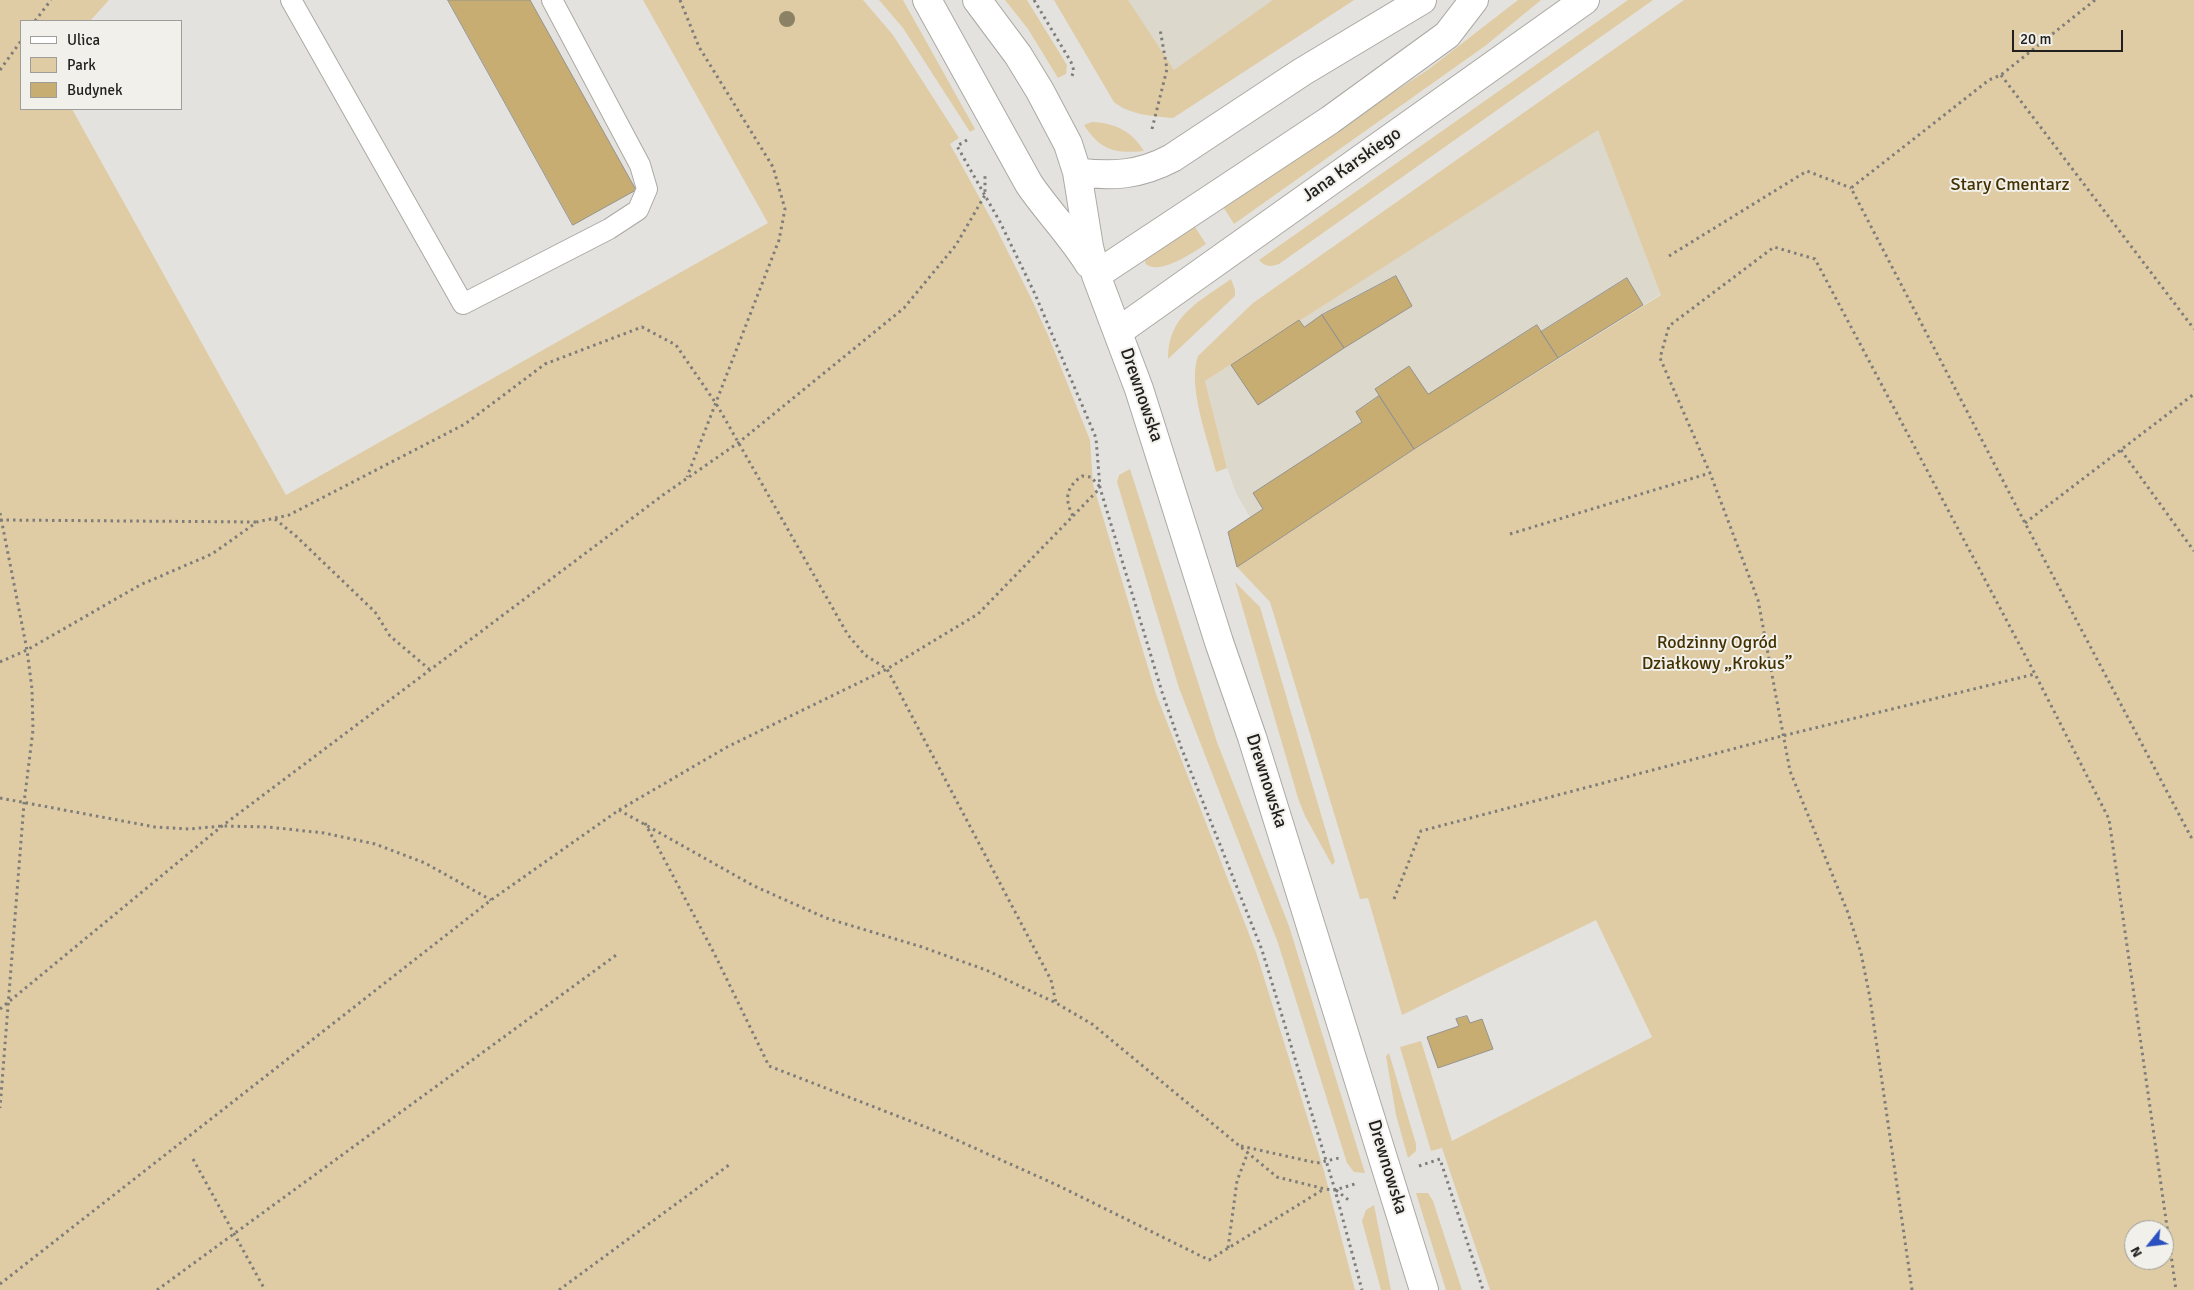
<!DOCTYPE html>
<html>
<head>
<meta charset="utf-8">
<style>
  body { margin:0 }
  #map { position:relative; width:2194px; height:1290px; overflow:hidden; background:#e4e2de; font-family:Signika,sans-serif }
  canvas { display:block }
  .legend { position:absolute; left:20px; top:20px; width:162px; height:90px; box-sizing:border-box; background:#f2f0eb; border:1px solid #9e9d99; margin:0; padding:6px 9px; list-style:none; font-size:15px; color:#21201e }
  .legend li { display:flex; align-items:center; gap:10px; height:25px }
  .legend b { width:25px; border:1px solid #9e9d99 }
  .north { position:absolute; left:2124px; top:1220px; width:50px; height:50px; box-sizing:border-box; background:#f2f0eb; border:1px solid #9e9d99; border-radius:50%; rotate:241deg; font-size:14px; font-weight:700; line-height:20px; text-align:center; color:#21201e }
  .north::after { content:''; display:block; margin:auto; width:18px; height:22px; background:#2b50c0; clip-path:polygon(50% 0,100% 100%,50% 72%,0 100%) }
  .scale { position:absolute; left:2012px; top:30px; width:111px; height:22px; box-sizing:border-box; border:2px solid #21201e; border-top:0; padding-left:6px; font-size:15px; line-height:18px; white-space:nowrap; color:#21201e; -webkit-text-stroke:4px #f2f0eb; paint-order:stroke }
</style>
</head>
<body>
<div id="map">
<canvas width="2194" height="1290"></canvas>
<ul class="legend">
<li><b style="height:6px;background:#fff"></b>Ulica</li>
<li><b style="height:14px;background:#dfcca4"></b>Park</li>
<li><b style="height:14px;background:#c8ad73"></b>Budynek</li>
</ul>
<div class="north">N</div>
<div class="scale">20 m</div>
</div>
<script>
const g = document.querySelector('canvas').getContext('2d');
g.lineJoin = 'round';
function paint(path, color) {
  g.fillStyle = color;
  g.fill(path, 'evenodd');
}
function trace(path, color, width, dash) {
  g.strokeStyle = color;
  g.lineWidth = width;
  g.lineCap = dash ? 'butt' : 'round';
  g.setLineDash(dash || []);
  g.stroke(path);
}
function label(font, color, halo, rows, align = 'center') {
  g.font = font + ' Signika,sans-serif';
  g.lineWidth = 4;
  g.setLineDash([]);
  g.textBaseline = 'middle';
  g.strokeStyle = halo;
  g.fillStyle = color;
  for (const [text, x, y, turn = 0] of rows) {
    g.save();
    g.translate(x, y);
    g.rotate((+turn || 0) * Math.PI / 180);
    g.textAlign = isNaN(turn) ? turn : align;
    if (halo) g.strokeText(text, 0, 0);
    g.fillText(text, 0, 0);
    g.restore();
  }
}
paint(new Path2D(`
  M1054 0H1354L1173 118 1139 114 1122 108 1114 102Z
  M1598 129 1661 294 1414 449 1237 567 1228 532 1250 517 1236 493 1227 468 1205 381Z`), '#ddd8cc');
paint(new Path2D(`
  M0 0H109L90 21H21V109H72L286 495 768 223 643 0H863L893 35 959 138 950 144 995 226 1030 296 1048 335 1090 440 1093 484 1156 694 1256 952 1324 1171 1355 1290H0Z
  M879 0H903L975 129 970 132 903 28Z
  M1005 0H1027L1067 65 1066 74 1058 78 1028 29Z
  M1054 0H1128L1174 70 1273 0H1354L1173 118C1152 116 1131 115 1114 102Z
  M1518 0H1541L1485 46 1234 224 1222 205 1429 69Z
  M1628 0H1653L1279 264C1270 267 1265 267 1259 260Z
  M1684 0H2194V1290H1490L1442 1148 1431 1151 1400 1047 1421 1041 1452 1141 1652 1037 1596 920 1402 1015 1368 898 1360 899 1270 602 1237 567 1414 449 1661 295 1598 130 1205 381 1227 468 1216 472C1208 440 1187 386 1198 356L1253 303ZM2134 1230H2164V1260H2134Z
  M1092 122C1115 123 1132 131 1144 151 1115 154 1100 150 1084 125Z
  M1193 224 1206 244C1194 252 1158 277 1145 263L1146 257Z
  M1231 279 1235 290V296L1168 359C1168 315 1199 302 1231 279Z
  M1130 469 1217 742 1289 926 1365 1173 1354 1172 1347 1163 1278 943 1179 688 1117 482 1119 475Z
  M1235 582 1260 607 1335 862 1332 865 1305 816 1298 798Z
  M1389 1053 1416 1144V1151L1408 1158 1396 1115 1386 1056Z
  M1416 1193H1428L1433 1201 1462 1290H1446Z
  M1374 1205 1391 1290H1381L1362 1221 1366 1210Z`), '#dfcca4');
const building = new Path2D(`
  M448 0H530L636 190 573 225Z
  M1396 276 1412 306 1344 348 1322 315Z
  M1627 278 1643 305 1558 358 1541 332Z
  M1322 315 1344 348 1258 405 1231 365 1299 320 1304 327Z
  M1537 325 1558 358 1414 449 1375 389 1409 366 1428 394Z
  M1379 396 1414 449 1237 567 1228 532 1263 509 1253 493 1362 422 1356 412Z
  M1467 1016 1470 1023 1482 1019 1493 1049 1438 1068 1427 1037 1459 1026 1456 1019Z`);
paint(building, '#c8ad73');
trace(building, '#95938e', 1);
const service = new Path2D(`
  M291 0 463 304 609 229 638 210 647 189 640 165 552 0`);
const secondary = new Path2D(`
  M927 0 1029 184C1048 212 1072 236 1089 264
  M977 0 1018 55 1040 91 1068 144 1077 172 1089 247 1096 275 1139 389 1219 642 1252 737 1424 1290
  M1077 172C1112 177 1140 175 1172 158L1302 72 1422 0
  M1096 275 1330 120 1447 35 1474 0
  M1119 331 1585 0`);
trace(service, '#aba9a4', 22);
trace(secondary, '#aba9a4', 30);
trace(new Path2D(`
  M680 0 699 47 773 167 785 209 779 240 687 477
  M1034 0 1071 62 1074 71 1071 78
  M2095 0 2001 75 1989 80 1851 188 2025 523 2191 837 2194 835
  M35 21 51 0
  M0 70 21 41
  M2001 75 2194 329
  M1152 129 1167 69 1160 29
  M967 140 957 146 1000 222 1035 294 1096 438 1100 488 1162 692 1181 747 1262 950 1335 1190 1362 1290
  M1669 256 1807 171 1851 188
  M2121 450 2194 551
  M0 513 27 650 32 689 33 730 24 803 0 1108
  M1073 516 1100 488
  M275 519 297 537 375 612 390 636 429 669
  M0 520 256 522
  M2025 523 2194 394
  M1510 534 1710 473
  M0 662 27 650 140 585 212 554 257 522 289 515 465 424 545 364 642 327 676 345 717 405 848 635 865 655 887 669 1051 980 1056 1003
  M0 798 155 827 189 829 222 826 268 827 324 833 375 844 425 863 491 900
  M619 810 754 886 826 918 922 947 986 970 1056 1003 1092 1024 1277 1177 1325 1189 1335 1190 1358 1183
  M645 823 714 953 769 1066 941 1133 1057 1185 1209 1260 1324 1189
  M1394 899 1421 831 1782 736 2035 674
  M0 1009 222 826 663 495 738 443 904 308 956 245 985 195V175
  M1241 1146 1317 1163 1339 1158
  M193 1159 265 1290
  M1419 1166 1440 1159 1483 1290
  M1336 1190 1351 1202
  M1228 1248 1237 1181 1248 1152
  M0 1284 491 900 619 810 727 747 887 669 978 614 1073 516C1064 499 1066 487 1082 476L1091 477 1100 487
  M157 1290 619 953
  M559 1290 729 1165
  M1912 1290 1870 998 1861 953 1848 913 1790 771 1758 600 1710 473 1660 358 1669 326 1774 247 1815 259 2035 674 2109 819 2176 1290`), '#7f7d7a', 3, [2.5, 4]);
trace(service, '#fff', 20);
trace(secondary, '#fff', 28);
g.fillStyle = '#8b8164';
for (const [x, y] of [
  [787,19]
]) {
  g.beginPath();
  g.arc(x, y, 8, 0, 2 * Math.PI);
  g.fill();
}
label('18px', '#21201e', '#f2f0eb', [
  ["Jana Karskiego",1352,165,-35],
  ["Drewnowska",1141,395,71],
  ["Drewnowska",1266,781,72],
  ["Drewnowska",1387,1167,73]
]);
label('18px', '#433100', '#f2f0eb', [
  ["Stary Cmentarz",2010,185],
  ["Rodzinny Ogród",1717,643],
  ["Działkowy „Krokus”",1717,664]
]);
</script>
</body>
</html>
